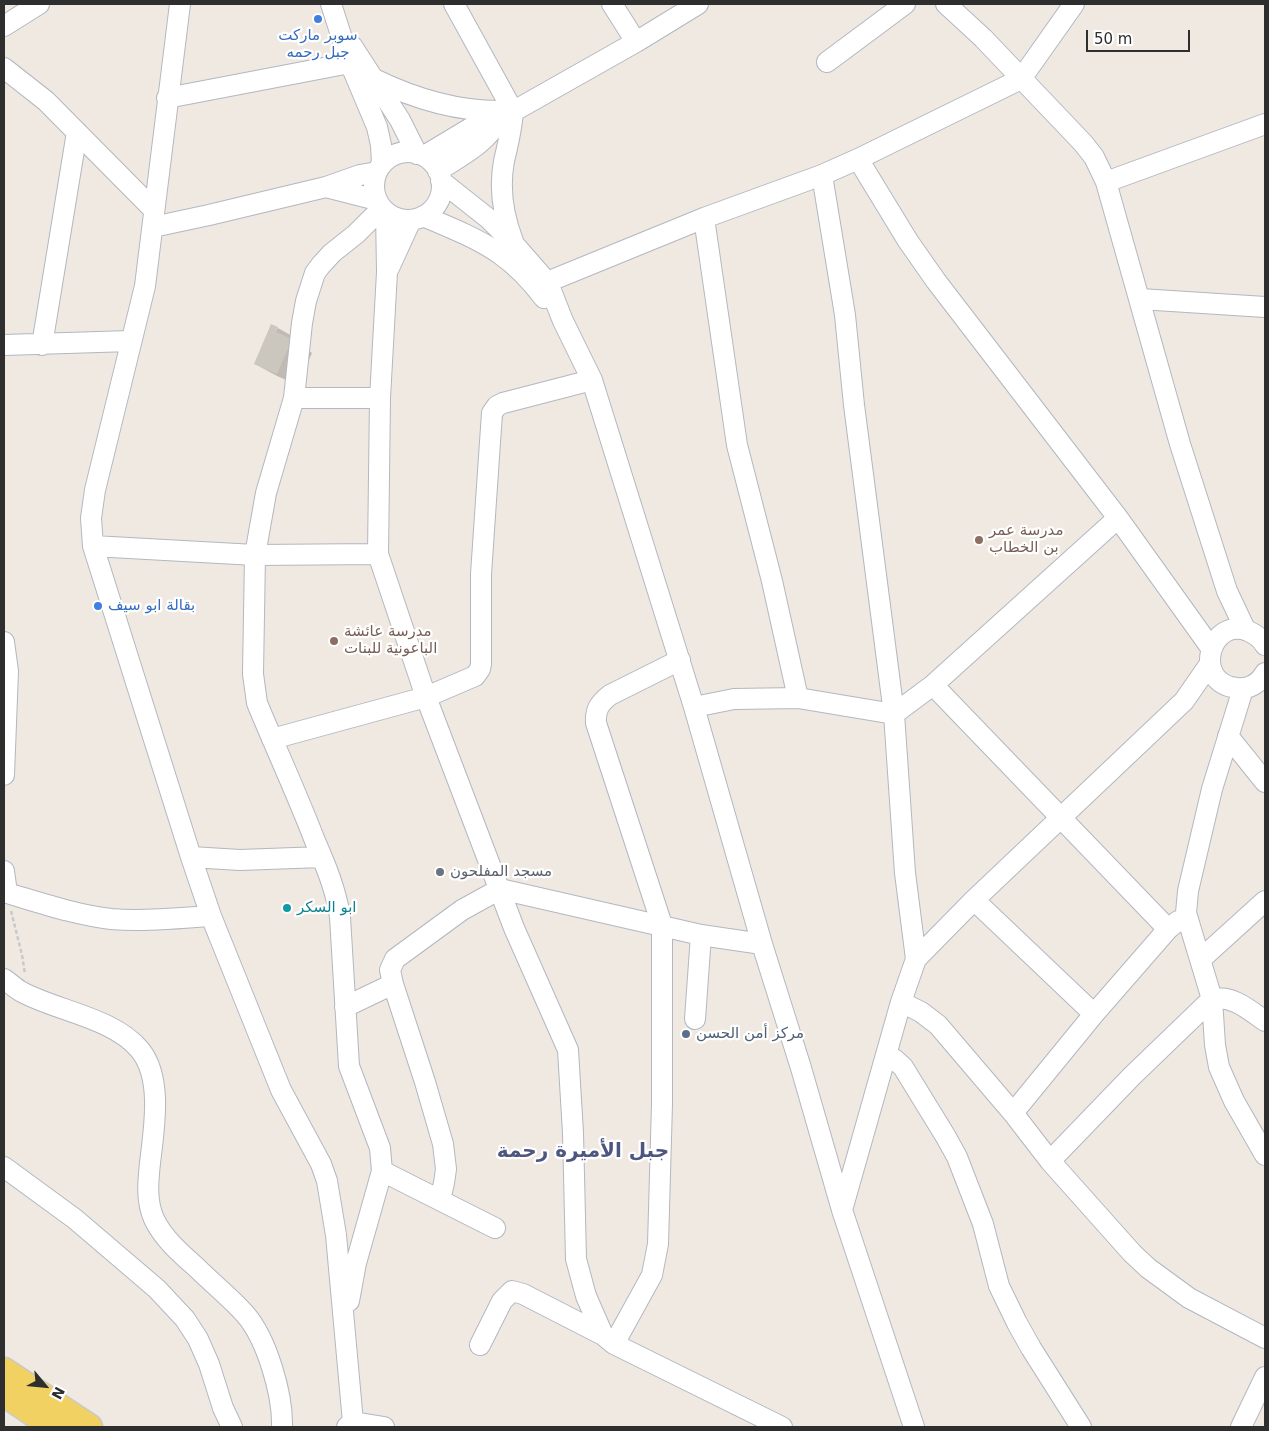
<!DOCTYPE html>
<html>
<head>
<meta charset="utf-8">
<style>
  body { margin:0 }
  #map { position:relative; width:1269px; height:1431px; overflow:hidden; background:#efe9e1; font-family:"DejaVu Sans",sans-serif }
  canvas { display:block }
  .frame { position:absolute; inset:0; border:5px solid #2e2e2e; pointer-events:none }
  .north { position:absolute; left:20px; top:1361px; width:50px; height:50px; -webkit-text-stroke:4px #fff; paint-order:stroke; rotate:118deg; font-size:14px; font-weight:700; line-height:20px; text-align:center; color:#2e2e2e }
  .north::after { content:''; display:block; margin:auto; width:18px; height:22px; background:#2e2e2e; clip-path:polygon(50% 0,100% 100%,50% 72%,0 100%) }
  .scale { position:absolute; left:1086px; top:30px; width:104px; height:22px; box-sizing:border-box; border:2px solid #2e2e2e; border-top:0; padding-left:6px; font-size:15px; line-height:18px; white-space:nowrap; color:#2e2e2e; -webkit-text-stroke:4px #fff; paint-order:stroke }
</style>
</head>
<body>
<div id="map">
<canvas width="1269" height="1431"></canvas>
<div class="frame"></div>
<div class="north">N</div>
<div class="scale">50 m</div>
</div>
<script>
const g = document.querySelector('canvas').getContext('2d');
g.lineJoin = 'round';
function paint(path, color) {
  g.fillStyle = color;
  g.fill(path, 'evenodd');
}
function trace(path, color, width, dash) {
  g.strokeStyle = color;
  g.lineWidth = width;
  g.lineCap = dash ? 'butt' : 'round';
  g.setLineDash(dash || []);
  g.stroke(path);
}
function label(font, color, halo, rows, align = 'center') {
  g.font = font + ' "DejaVu Sans",Cairo,sans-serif';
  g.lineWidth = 4.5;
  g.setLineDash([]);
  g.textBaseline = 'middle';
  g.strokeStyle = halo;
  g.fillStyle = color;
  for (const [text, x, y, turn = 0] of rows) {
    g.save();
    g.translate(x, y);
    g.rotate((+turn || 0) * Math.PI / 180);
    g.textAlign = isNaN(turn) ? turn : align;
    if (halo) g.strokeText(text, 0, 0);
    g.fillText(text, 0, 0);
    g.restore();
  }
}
paint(new Path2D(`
  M278 328 299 340 297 344 312 353 298 385 277 376 255 364Z`), '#0003');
paint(new Path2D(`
  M271 324 278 327 276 332 292 339 277 374 254 364Z`), '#cbc7bf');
const minor = new Path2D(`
  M180 4 145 286 95 490 91 518 93 546 191 857 211 916 281 1090 321 1164 327 1181 336 1235 353 1422 355 1427
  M331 4 350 63 377 127 381 145 382 164
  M454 4 513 111C512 128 508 144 504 161 499 188 503 215 513 241
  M612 4 636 42
  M946 4 983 38 1083 143 1094 157 1106 182 1180 444 1227 591 1245 629
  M1074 4 1021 79 858 159 908 241 936 281 1118 518 1211 648
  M4 26 39 4
  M352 46 400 120 417 154
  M827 62 905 4
  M4 68 46 101 154 210
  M374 79C415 99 458 112 504 111
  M167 98 350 63
  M374 186a34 34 0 1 1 68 0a34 34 0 1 1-68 0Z
  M424 156 474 126 482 123 498 120 636 42 698 4
  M438 171C457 158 489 142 498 120
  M822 175 845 315 854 405 894 714 905 873 916 959
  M441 181 489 219 513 243 548 283 563 321 592 380 694 707 762 944 801 1068 842 1210 914 1427
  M1106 182 1265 124
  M326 187 377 200
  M386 212 387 272 380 398 378 554 426 697 514 928 568 1050 573 1133 576 1259 586 1296 603 1335 614 1344 782 1427
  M423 216C449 227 477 238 500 254 517 266 532 282 544 298
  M704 218 737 445 772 581 798 698
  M153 227 209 215 326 187 360 175 377 172
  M389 268 411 220
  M535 287 704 218 822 175 858 159
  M1140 299 1265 307
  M4 345 130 341
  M42 345 77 132
  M294 398H380
  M93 546 255 555 378 554
  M4 642 8 671 4 775
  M1265 645C1261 638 1255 634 1248 631 1210 616 1191 683 1237 688 1248 690 1260 683 1265 673
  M933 685 1168 929
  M1243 689 1212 789 1188 891 1186 913 1212 999 1215 1045 1219 1067 1234 1101 1265 1155
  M694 707 734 699 798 698 894 714 933 685 1118 518
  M1228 736 1265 782
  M272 739 426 697 475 676 480 669 481 664V574L492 413 497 406 503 403 592 380
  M191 857 240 860 322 857
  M4 871 7 893C41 903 76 915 111 919 144 922 178 918 211 916
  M974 900 1094 1014
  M1201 959 1265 901
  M4 979C10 983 16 989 22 992 57 1011 114 1018 140 1050 163 1078 154 1129 150 1163 148 1182 146 1201 154 1219 163 1238 180 1253 196 1267 212 1283 230 1297 245 1314 267 1339 283 1395 282 1427
  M393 984 425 1082 443 1144 446 1169 444 1183 440 1200
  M901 1002 921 1012 938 1025 1013 1113 1050 1161 1132 1253 1148 1268 1189 1298 1265 1338
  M345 1007 393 984 390 970 395 959 462 910 500 889 701 935 762 944
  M695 1019 701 935
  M886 1056 894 1059 903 1067 946 1137 957 1157 983 1224 999 1286 1017 1323 1031 1348 1081 1427
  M1013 1113 1094 1014 1168 929 1178 921
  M1050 1161 1132 1076 1212 999C1233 995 1249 1010 1265 1021
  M4 1167 75 1219 157 1289 185 1319 198 1339 209 1364 223 1408 232 1427
  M382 1171 495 1228
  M842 1210 901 1002 916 959 974 900 1184 701 1209 665
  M349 1301 356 1263 382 1171 380 1148 349 1066 340 917C336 890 326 866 315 841 297 794 276 749 257 703L253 674 255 555 266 493 294 398 302 323 306 301 315 273 321 265 332 253 356 234 382 208
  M614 1344 652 1275 658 1244 662 1104V925L596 723C595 709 600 703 610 695L680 660
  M480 1345 502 1301 512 1291 523 1294 603 1335
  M347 1427 353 1422 384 1427
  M1241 1427 1265 1377`);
const major = new Path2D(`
  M4 1371 89 1427
  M4 1393 54 1427`);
trace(minor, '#b4b7c1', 22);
trace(major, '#c9c9c9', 29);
trace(new Path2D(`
  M11 911 22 955 25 974`), '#c9c9c9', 2.5, [4, 2.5]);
trace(minor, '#fff', 20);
trace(major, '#f2d163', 26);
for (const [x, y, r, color] of [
  [318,19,5,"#3f7fe0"],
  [979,540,5,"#8d6e63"],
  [98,606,5,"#3f7fe0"],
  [334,641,5,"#8d6e63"],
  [440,872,5,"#6b7280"],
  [287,908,5,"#0f9aa8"],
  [686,1034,5,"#5c6f8a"]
]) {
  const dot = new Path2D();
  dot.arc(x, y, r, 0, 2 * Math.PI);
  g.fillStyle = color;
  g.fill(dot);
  trace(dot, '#fff', 2);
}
label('15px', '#366cbe', '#fff', [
  ["سوبر ماركت",318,36],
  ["جبل رحمه",318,53],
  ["بقالة ابو سيف",108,606,"left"]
]);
label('15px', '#785e54', '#fff', [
  ["مدرسة عمر",989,531],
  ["بن الخطاب",989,548],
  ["مدرسة عائشة",344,632],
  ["الباعونية للبنات",344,649]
], 'left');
label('15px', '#5b616d', '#fff', [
  ["مسجد المفلحون",450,872]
], 'left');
label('15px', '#0d838f', '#fff', [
  ["ابو السكر",297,908]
], 'left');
label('15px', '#4e5e75', '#fff', [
  ["مركز أمن الحسن",696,1034]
], 'left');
label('bold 20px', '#4d5680', '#fff', [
  ["جبل الأميرة رحمة",583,1152]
]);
</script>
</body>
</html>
